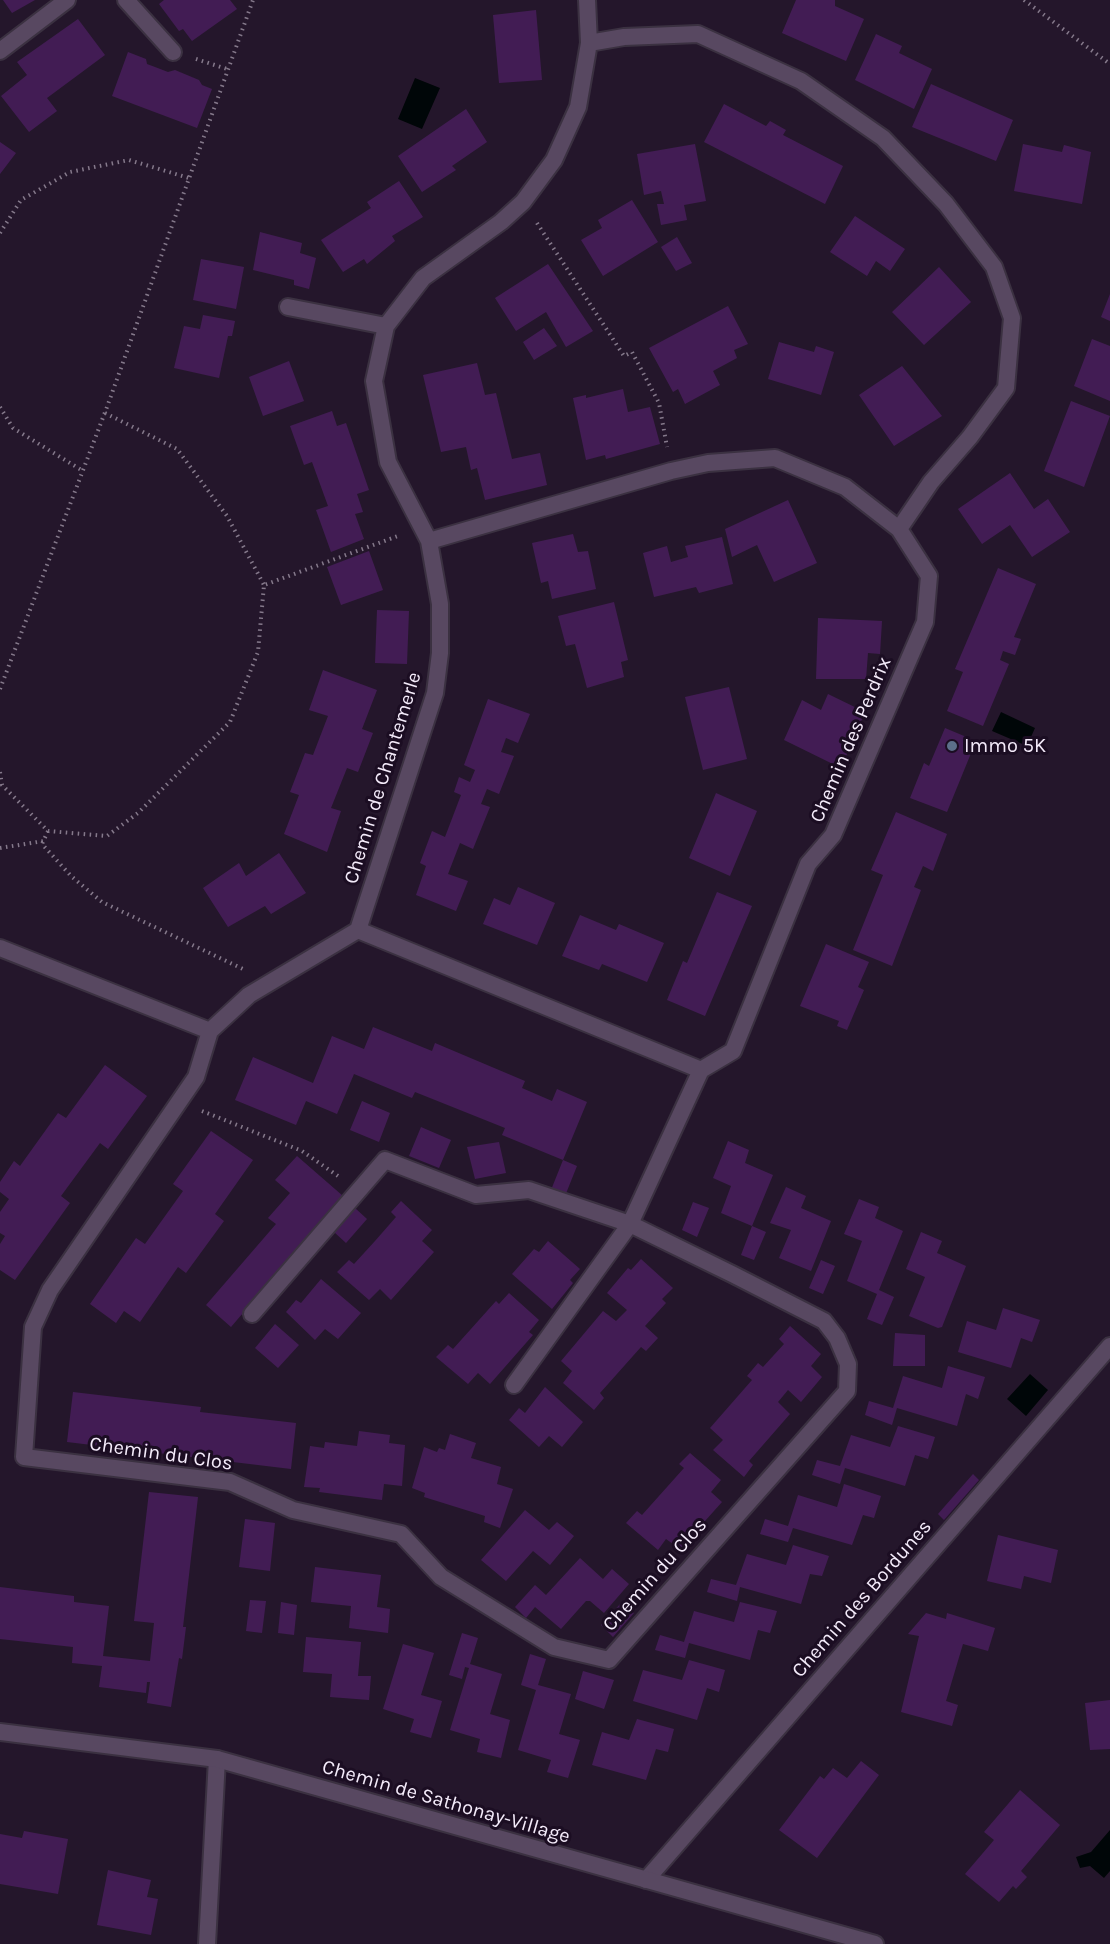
<!DOCTYPE html>
<html>
<head>
<meta charset="utf-8">
<style>
  body { margin:0 }
  canvas { display:block; background:#24162b }
</style>
</head>
<body>
<canvas width="1110" height="1944"></canvas>
<script>
const g = document.querySelector('canvas').getContext('2d');
g.lineJoin = 'round';
function paint(path, color) {
  g.fillStyle = color;
  g.fill(path, 'evenodd');
}
function trace(path, color, width, dash) {
  g.strokeStyle = color;
  g.lineWidth = width;
  g.lineCap = dash ? 'butt' : 'round';
  g.setLineDash(dash || []);
  g.stroke(path);
}
function label(font, color, halo, rows, align = 'center') {
  g.font = font + ' Karla,sans-serif';
  g.lineWidth = 6;
  g.setLineDash([]);
  g.textBaseline = 'middle';
  g.strokeStyle = halo;
  g.fillStyle = color;
  for (const [text, x, y, turn = 0] of rows) {
    g.save();
    g.translate(x, y);
    g.rotate((+turn || 0) * Math.PI / 180);
    g.textAlign = isNaN(turn) ? turn : align;
    if (halo) g.strokeText(text, 0, 0);
    g.fillText(text, 0, 0);
    g.restore();
  }
}
paint(new Path2D(`
  M415 78 440 88 422 129 398 119Z
  M1001 712 1035 728 1027 746 992 731Z
  M1030 1374 1048 1390 1026 1416 1007 1399Z
  M1110 1830V1871L1104 1878 1090 1866 1080 1868 1076 1857 1091 1852Z`), '#000608');
paint(new Path2D(`
  M3 0H35L12 13Z
  M164 0H230L237 9 192 41 183 29 179 31 159 4Z
  M796 0H835V6L864 19 846 61 782 33Z
  M536 10 542 80 499 83 493 15Z
  M78 19 105 55 47 98 57 111 29 132 1 96 27 75 17 62Z
  M876 34 902 46 899 53 932 69 914 109 855 80Z
  M128 52 146 59 147 64 155 67 168 72 175 70 199 80 202 85 212 89 197 128 112 96Z
  M931 84 1013 120 996 161 912 127Z
  M724 104 766 126 770 121 786 130 783 135 843 166 825 204 704 142Z
  M466 109 487 142 452 166 456 170 422 192 398 156Z
  M0 142 16 153 0 174Z
  M695 144 706 201 684 205 687 220 661 225 657 204H664L661 191 644 195 637 154Z
  M1023 144 1062 152 1064 145 1091 152 1082 204 1014 191Z
  M399 181 423 217 392 236 395 241 367 264 364 259 343 272 321 240 371 208 367 202Z
  M632 200 658 242 603 276 581 240 602 228 598 220Z
  M855 216 905 249 890 271 876 261 867 276 830 252Z
  M260 232 302 243 300 253 316 258 309 289 294 285V280L253 270Z
  M677 237 692 263 676 271 661 247Z
  M201 259 244 267 236 309 193 300Z
  M548 264 593 331 566 347 546 312 516 331 495 298Z
  M939 267 971 302 924 345 892 312Z
  M1110 294V321L1101 317Z
  M728 306 748 344 734 350 737 358 713 371 720 385 685 404 678 389 673 392 649 348Z
  M203 315 235 321 232 336H228L219 378 174 368 184 326 200 329Z
  M544 328 557 346 534 360 523 342Z
  M1092 339 1110 346V401L1074 386Z
  M779 342 814 352 816 346 834 352 821 395 768 379Z
  M289 361 304 401 263 416 249 377Z
  M477 363 485 395 496 393 512 459 540 453 547 485 485 500 477 468 471 470 466 447 441 452 423 375Z
  M902 366 942 416 894 446 859 395Z
  M623 389 628 412 650 407 660 444 606 459 605 455 586 460 573 398 586 395V398Z
  M1071 401 1110 416 1084 487 1044 471Z
  M332 411 337 426 346 423 369 490 357 494 363 512 355 514 364 539 331 552 316 510 328 506 312 462 304 465 290 426Z
  M1010 473 1034 509 1048 499 1070 532 1032 557 1010 525 982 544 958 509Z
  M788 500 817 563 774 582 757 545 732 557 725 529Z
  M573 534 578 552 588 551 596 589 552 599 548 581 541 583 532 543Z
  M722 537 733 584 699 593 696 587 654 597 643 553 667 546 671 562 688 557 685 546Z
  M369 551 383 590 341 605 327 567Z
  M998 568 1036 584 1014 637 1021 639 1015 655 1003 651 1000 660 1009 664 983 726 947 711 963 672 955 669Z
  M614 602 628 660 621 662 624 677 587 688 575 644 566 646 558 616Z
  M377 610 409 611 407 664 375 663Z
  M818 618 882 621 880 654 868 653 866 679H816Z
  M323 670 377 690 362 729 373 733 358 772 347 768 331 808 341 811 327 852 284 834 299 795 290 792 305 753 313 755 328 716 309 710Z
  M729 687 747 759 703 770 685 697Z
  M828 694 865 712 841 768 784 740 802 700 821 710Z
  M488 699 530 714 518 743 506 738 501 752 514 756 499 794 487 789 481 804 490 807 473 849 460 843 448 874 468 881 456 911 416 895 426 866 420 863 432 831 445 837 461 795 454 792 459 777 470 782 475 770 464 765Z
  M945 728 976 741 947 812 910 798 924 763 929 766Z
  M716 793 757 811 730 876 689 858Z
  M896 812 947 834 933 871 923 866 914 887 921 890 892 966 853 950 883 875 871 870Z
  M279 853 306 893 271 914 265 906 228 927 203 888 239 863 246 876Z
  M518 887 555 903 537 945 483 924 494 898 510 905Z
  M717 892 752 906 705 1016 667 1000 683 961 687 963Z
  M580 915 616 930 619 924 664 943 647 982 602 964 599 970 562 956Z
  M826 944 869 962 858 987 864 990 847 1030 837 1026 839 1021 800 1006Z
  M373 1027 432 1051 435 1043 525 1081 522 1088 552 1101 557 1089 587 1102 563 1160 577 1166 565 1196 551 1190 563 1160 502 1135 505 1128 415 1092 412 1098 354 1074 337 1114 306 1101 296 1125 235 1100 253 1057 313 1083 332 1036 364 1049Z
  M105 1065 147 1096 108 1149 100 1143 61 1196 70 1203 15 1280 0 1270V1244L5 1236 0 1233V1212L9 1199 0 1192V1182L14 1161 20 1166 58 1113 66 1118Z
  M362 1101 390 1113 379 1142 350 1130Z
  M421 1127 451 1140 439 1168 409 1156Z
  M211 1131 253 1160 215 1214 224 1221 186 1273 178 1267 140 1322 124 1311 116 1323 90 1304 136 1238 145 1244 183 1191 173 1184Z
  M728 1141 749 1150 745 1163 773 1175 752 1226 721 1213 731 1186 713 1178Z
  M499 1142 506 1173 475 1179 467 1147Z
  M297 1156 343 1196 231 1327 206 1305 276 1224 268 1218 290 1193 275 1180Z
  M786 1187 806 1196 801 1208 831 1221 811 1271 779 1258 791 1230 770 1223Z
  M859 1199 879 1207 875 1218 903 1231 879 1290 894 1297 882 1325 867 1319 877 1294 847 1281 862 1241 844 1234Z
  M401 1201 432 1230 422 1241 434 1252 391 1300 380 1289 369 1300 337 1272 349 1260 354 1264 375 1241 396 1217 391 1212Z
  M693 1202 709 1208 697 1237 682 1230Z
  M355 1208 367 1219 346 1243 334 1232Z
  M752 1226 766 1232 754 1260 741 1255Z
  M921 1232 942 1241 937 1253 966 1266 942 1327 938 1328 909 1316 925 1277 906 1269Z
  M548 1241 580 1269 570 1280 573 1283 552 1309 512 1274 534 1249 539 1252Z
  M641 1259 673 1288 662 1299 666 1303 645 1326 658 1338 646 1351 641 1347 600 1393 604 1398 594 1410 563 1383 572 1371 561 1361 603 1311 616 1321 627 1310 607 1293 628 1268 631 1270Z
  M821 1260 835 1266 823 1294 809 1288Z
  M321 1279 361 1313 338 1339 325 1329 315 1340 286 1312 296 1300 301 1303Z
  M509 1293 539 1320 529 1332 533 1335 490 1384 478 1373 468 1384 436 1357 448 1345 453 1349 496 1301 499 1304Z
  M1003 1308 1040 1320 1032 1342 1021 1338 1011 1368 958 1352 967 1321 996 1330Z
  M275 1324 299 1345 278 1368 255 1348Z
  M790 1326 821 1354 811 1366 822 1377 801 1402 788 1390 778 1402 790 1414 749 1461 753 1465 744 1477 713 1450 723 1440 710 1428 752 1380 747 1376 758 1363 763 1367 784 1344 779 1339Z
  M895 1333 925 1335V1366H893Z
  M948 1366 985 1377 978 1399 966 1394 957 1426 897 1408 892 1425 865 1415 869 1401 893 1408 903 1376 942 1388Z
  M545 1387 583 1422 562 1447 549 1436 539 1447 509 1420 519 1408 525 1413Z
  M73 1392 201 1407 200 1412 296 1423 291 1469 67 1442Z
  M898 1426 935 1437 928 1459 915 1455 905 1486 845 1468 840 1484 812 1475 817 1460 840 1466 851 1435 890 1447Z
  M359 1431 390 1435 389 1443 405 1445 402 1486 384 1484 382 1500 319 1492 320 1488 304 1487 310 1446 324 1448 325 1442 357 1446Z
  M450 1434 476 1443 471 1458 501 1467 497 1484 513 1489 500 1528 484 1522 485 1516 424 1497 425 1493 412 1488 424 1447 437 1452 439 1448 445 1450Z
  M690 1453 721 1480 711 1492 722 1502 680 1549 666 1539 658 1550 626 1523 637 1511 642 1515 684 1468 679 1464Z
  M973 1474 979 1480 944 1520 938 1514Z
  M844 1484 881 1496 874 1518 863 1515 852 1545 793 1528 788 1542 760 1534 765 1519 788 1526 798 1495 837 1507Z
  M149 1492 198 1497 183 1627H186L182 1659 179 1658 171 1707 147 1703 150 1682H147L146 1693 99 1687 102 1666 72 1663 73 1647 0 1639V1587L74 1596V1602L109 1606 103 1656 150 1661 154 1623 134 1621Z
  M525 1510 549 1530 557 1522 574 1536 550 1565 533 1551 506 1581 481 1560Z
  M245 1519 275 1523 270 1571 239 1567Z
  M998 1535 1058 1550 1051 1583 1024 1576 1021 1589 987 1581Z
  M793 1545 829 1556 822 1576 810 1574 801 1604 740 1587 737 1601 707 1592 711 1579 736 1585 747 1554 786 1565Z
  M580 1558 603 1579 612 1569 629 1584 604 1613 590 1601H586L561 1629 535 1607 526 1618 515 1607 535 1585 546 1595Z
  M315 1567 381 1575 377 1607 390 1609 388 1633 349 1628 351 1606 311 1602Z
  M250 1600 266 1601 262 1633 246 1631Z
  M281 1602 297 1605 294 1635 278 1633Z
  M740 1602 777 1611 770 1633 758 1630 750 1660 689 1643 685 1658 655 1650 660 1635 684 1642 694 1611 734 1622Z
  M621 1603 634 1613 613 1637 601 1625Z
  M926 1613 946 1619 947 1613 995 1628 988 1651 963 1644 946 1701 958 1705 952 1726 901 1712 919 1636 908 1634Z
  M462 1633 478 1638 470 1664 502 1674 490 1714 510 1720 501 1758 477 1752 480 1739 450 1730 469 1668 465 1667 462 1679 449 1675Z
  M306 1637 361 1642 358 1676H371L369 1700 330 1697 332 1674 303 1672Z
  M403 1644 434 1653 421 1695 442 1701 431 1738 410 1732 414 1719 383 1709Z
  M530 1654 546 1659 538 1685 571 1694 559 1734 580 1740 568 1778 547 1772 551 1760 518 1750 536 1690 521 1685Z
  M689 1660 725 1670 719 1692 707 1688 697 1720 633 1701 643 1670 682 1680Z
  M583 1671 614 1680 604 1709 575 1699Z
  M1110 1700V1749L1090 1750 1085 1703Z
  M637 1719 674 1729 668 1752 656 1749 646 1780 592 1765 602 1732 629 1740Z
  M861 1761 879 1775 817 1858 779 1830 820 1776 824 1779 833 1768 847 1778Z
  M1020 1790 1060 1825 1021 1871 1027 1877 1016 1889 1013 1886 999 1902 965 1874 994 1840 984 1832Z
  M24 1831 68 1839 58 1894 0 1884V1834L22 1838Z
  M108 1870 151 1880 147 1897 158 1899 151 1935 97 1925Z`), '#421c54');
const service = new Path2D(`
  M207 1944 217 1759`);
const minor = new Path2D(`
  M126 0 173 52
  M589 43 624 37 698 34 801 81 883 138 946 204 994 267 1012 318 1006 388 970 437 931 482 899 529
  M0 51 67 0
  M288 307 386 326
  M358 930 701 1070 733 1051 808 864 833 835 925 622 929 576 899 529 845 487 775 458 708 463 671 471 429 541
  M0 948 210 1031 249 995 358 930 435 693 440 653V604L429 541 388 462 374 381 386 326 423 278 501 222 523 202 554 160 578 107 589 43 587 0
  M210 1031 196 1077 50 1290 33 1327 24 1457 230 1482 293 1510 401 1534 441 1577 554 1647 609 1660 847 1391 848 1364 837 1338 824 1321 732 1274 630 1224 529 1190 476 1195 385 1160 252 1314
  M514 1385 630 1224 701 1070
  M646 1880 1110 1346`);
const tertiary = new Path2D(`
  M0 1732 217 1759 875 1944`);
trace(service, '#3b3141', 20);
trace(minor, '#3b3141', 20);
trace(tertiary, '#3b3141', 20);
trace(new Path2D(`
  M1024 0 1110 64
  M196 59 227 69
  M537 223 624 356 632 352 659 403 667 447
  M0 233 21 200 70 172 129 160 189 178
  M0 407 13 428 83 471
  M105 413 177 449 227 516 264 585
  M0 689 107 407 253 0
  M0 772 2 785 48 831 107 836 138 813 230 722 258 652 264 585 398 536
  M48 831 42 844 71 876 102 902 243 969
  M0 848 44 841
  M202 1111 302 1151 338 1176`), '#85798b', 4, [1.5, 4.5]);
trace(service, '#584861', 16);
trace(minor, '#584861', 16);
trace(tertiary, '#584861', 16);
for (const [x, y, r, color] of [
  [952,746,6,"#5c6f8a"]
]) {
  const dot = new Path2D();
  dot.arc(x, y, r, 0, 2 * Math.PI);
  g.fillStyle = color;
  g.fill(dot);
  trace(dot, '#1b0d22', 2);
}
label('20px', '#f4ebfa', '#1b0d22', [
  ["Chemin des Perdrix",851,740,-67],
  ["Chemin de Chantemerle",383,778,-73],
  ["Chemin du Clos",161,1454,8],
  ["Chemin du Clos",655,1575,-48],
  ["Chemin des Bordunes",862,1599,-49],
  ["Chemin de Sathonay-Village",446,1802,16]
]);
label('20px', '#f4ebfa', '#1b0d22', [
  ["Immo 5K",964,746]
], 'left');
</script>
</body>
</html>
